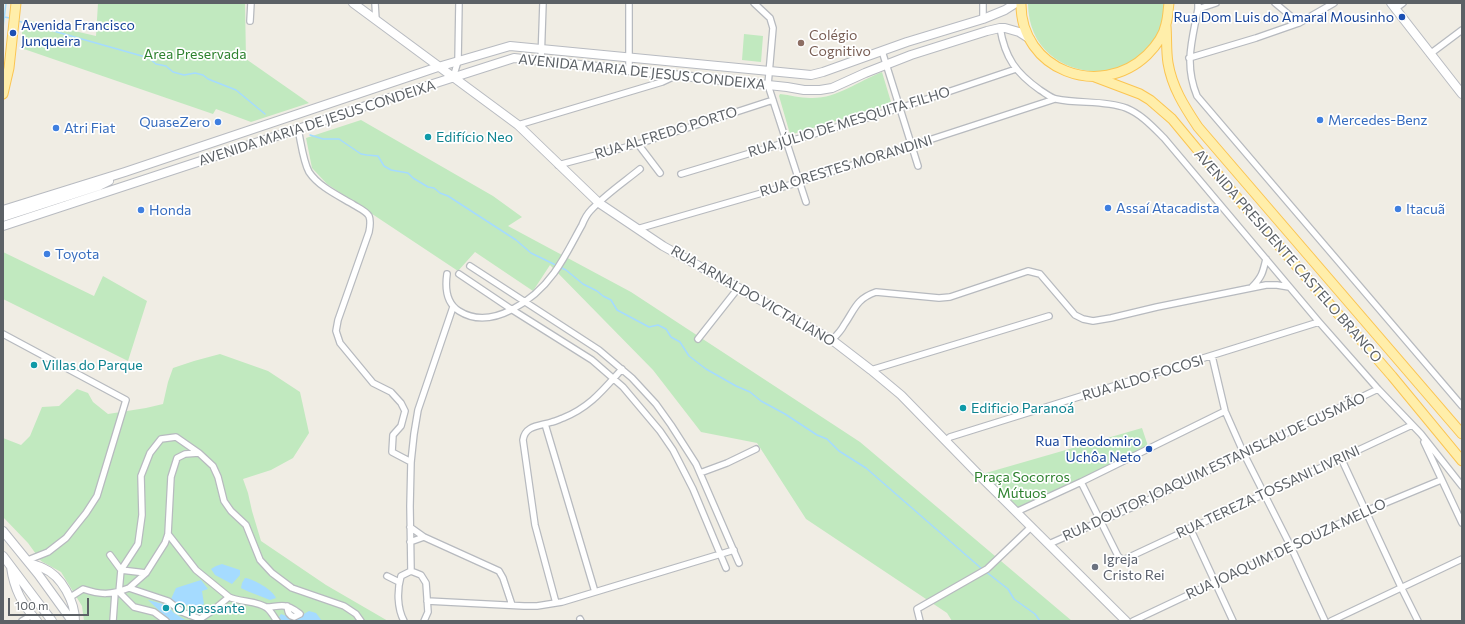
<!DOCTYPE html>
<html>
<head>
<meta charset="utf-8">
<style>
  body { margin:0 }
  #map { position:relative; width:1465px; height:624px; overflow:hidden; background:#f0ede4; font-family:Commissioner,sans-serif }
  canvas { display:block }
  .frame { position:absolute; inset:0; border:4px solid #5c6166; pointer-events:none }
  .scale { position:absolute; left:8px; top:598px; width:81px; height:18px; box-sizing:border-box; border:2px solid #5c6166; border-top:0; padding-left:5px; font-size:12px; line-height:14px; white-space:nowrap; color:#5c6166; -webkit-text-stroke:3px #fff; paint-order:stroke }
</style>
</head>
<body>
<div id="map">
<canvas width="1465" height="624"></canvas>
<div class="frame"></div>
<div class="scale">100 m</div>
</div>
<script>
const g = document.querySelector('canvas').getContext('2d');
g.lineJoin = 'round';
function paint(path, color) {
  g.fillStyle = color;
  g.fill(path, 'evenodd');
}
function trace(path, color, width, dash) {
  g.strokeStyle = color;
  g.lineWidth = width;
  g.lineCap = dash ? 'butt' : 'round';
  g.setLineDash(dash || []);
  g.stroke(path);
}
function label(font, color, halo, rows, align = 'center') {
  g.font = font + ' Commissioner,sans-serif';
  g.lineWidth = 3.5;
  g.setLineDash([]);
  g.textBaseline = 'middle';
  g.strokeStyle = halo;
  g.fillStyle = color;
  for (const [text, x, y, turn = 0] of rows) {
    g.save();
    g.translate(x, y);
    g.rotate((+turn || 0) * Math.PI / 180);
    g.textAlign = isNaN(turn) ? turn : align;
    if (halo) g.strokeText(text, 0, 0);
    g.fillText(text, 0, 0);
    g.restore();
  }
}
paint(new Path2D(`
  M98 3H245L246 59 309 103 251 122 216 109 213 114 21 48 23 19 96 36Z
  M1028 3H1164C1164 95 1028 93 1028 3Z
  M744 34 763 36 761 62 742 60Z
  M882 72 891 102 889 105 793 134H790L779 96 780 94C790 95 800 98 810 98 837 99 858 81 882 72Z
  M361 120 493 196 522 217 508 226 631 292 860 442 1072 621H952L947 613 806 519 757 443 701 432 653 370 550 265 533 291 475 252 458 271 327 184 312 168 306 138Z
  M3 252 94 296 103 276 147 301 128 361 3 299Z
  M220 354 268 371 300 392 309 433 293 458 271 470 243 479 248 493 252 511 261 541 326 585 388 621H84L82 606 61 572 41 561 28 543 3 517V438L21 445 30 436 42 407 59 406 77 389 88 393 93 402 108 414 146 408 163 404 168 382 173 368 194 361Z
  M1142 428 1149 449 1016 512 979 475Z`), '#c1e9bf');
paint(new Path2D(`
  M222 564 240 570V575L232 584 215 575 211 569 216 566Z
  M245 578C254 579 273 590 276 598L270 600 247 591 241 588 242 583Z
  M201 580 208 589 202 591 204 604 195 610 190 605C183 605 176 605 171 599L176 588Z
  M148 600 167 605 174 613 187 621H170Z
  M309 611 316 613 322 621H282L279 617 281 614 295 619Z`), '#a5dbff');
trace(new Path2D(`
  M4 17 10 18
  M18 21 149 58 156 64 166 66 173 72 184 75 195 73 203 75 208 79 236 90 265 114
  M3 28 6 3
  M310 135 323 139H339L361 154 367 155 378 156 384 166 391 170 408 173 413 178 428 187 434 188 440 193 448 196 516 240 531 253 566 270 583 284 597 291 603 296 611 300 617 310 649 327 658 325 666 329 671 337 680 342 689 356 706 369 736 386 750 392 761 401 785 414 817 435 827 439 839 451 866 468 982 569
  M985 571 1008 589 1014 599 1035 614 1040 621`), '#a5dbff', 1.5);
const street = new Path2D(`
  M375 3 376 20
  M754 3 770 18 773 28 768 85 806 202
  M983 3V19
  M1198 3V9C1192 41 1184 64 1197 96L1462 406
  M1275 3 1299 23
  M1198 9 1216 3
  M1395 9 1403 3
  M250 21 251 3
  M1000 28C1005 58 1016 73 1040 90 1045 93 1051 98 1056 99 1079 104 1104 100 1126 108 1141 114 1152 126 1164 138L1319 322 1378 389 1421 434 1462 486
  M882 51 918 166
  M1430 54 1462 30
  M1189 58 1256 38 1299 23 1334 3
  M541 61 543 3
  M629 70V3
  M453 78 458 61 459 3
  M518 125 662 82 675 76
  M298 129C301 142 303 161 309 172 319 187 339 196 354 205 359 208 366 211 369 216 371 221 370 227 369 232L338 320 336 331 340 343 373 383 391 392 401 403 405 411 401 426 393 435 392 452 411 462
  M638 144 660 173
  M558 165 638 144 773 100
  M681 174 900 108 1016 69
  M637 229 800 182 1055 99
  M470 266 599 350 632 378 656 404 671 425 696 464 739 563
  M447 274C445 288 446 303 459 311 492 332 535 299 554 273 565 258 573 241 582 225 584 220 587 214 591 210 605 195 624 182 640 169
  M459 274 511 309 592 360 623 387 660 431 673 450 693 489 726 568
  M1252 287C1262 277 1263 272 1266 259
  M3 334 126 400 97 496 86 513 66 538 48 552 28 560
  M698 339 739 287
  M832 340C837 335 841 331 844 325 855 309 856 299 876 292L939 298 950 297 1028 271 1040 274 1075 315 1083 319 1093 321 1111 318 1157 307 1266 285H1277L1289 287
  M1212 356 1225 411 1244 454 1291 547 1325 621
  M871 370 1049 316
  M545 424 595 592
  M945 441 950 437 1319 322
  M1424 442 1462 523
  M1341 458 1401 587 1418 621
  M700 473 727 463 756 449
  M1081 482 1118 556 1123 560 1412 425
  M1016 512 1081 482 1225 411
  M410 527 424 537 499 571 503 578 512 605
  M1190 528 1233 621
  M168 534 171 477 177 458 185 454 199 453 213 466 218 477 224 501 231 511 246 525 260 560 272 573 292 588 344 606 356 614 361 621
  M410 542 424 537
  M1049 544 1144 502 1378 389
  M110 555 121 570 146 573
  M411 571 410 506 411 462 414 434 418 410 453 307
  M411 571 421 575 426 583 428 612 424 621
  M387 576 399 582
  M69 598 83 589C101 595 111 595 129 588
  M427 601 524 606H537L562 602 734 550
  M556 603 535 525 523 440C525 425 540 426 552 422 556 421 560 419 563 418 590 407 603 390 622 369
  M267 607C272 607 280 605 285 606 290 606 296 611 300 614L294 617C288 615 288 612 287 606
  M200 619 182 612 168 601 129 588 146 573 165 543 168 534 196 570 229 597
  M580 619 581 621
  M22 621 32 615
  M113 621 115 593
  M166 621 154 612 134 607 119 592 121 570 138 544 142 515 141 476 150 453 161 439 176 437 199 453
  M201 621 200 619 212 611 229 597C239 602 259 601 267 608 271 611 274 617 277 621
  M404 621C397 608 397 590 401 576L411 571
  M920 621 917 609 987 569 1031 527
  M1133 621 1366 511 1441 480
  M1331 621 1462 559`);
const secondary = new Path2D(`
  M353 3 518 125 599 203 663 246 832 340 871 370 901 395 979 475 1126 621
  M1391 3 1462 94
  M3 210 125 172 438 67 510 46 811 75 823 72 907 42 983 19 1005 10 1016 3
  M3 217 99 186 109 181
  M3 226 298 129 386 99 514 58 787 87 804 90H820L832 88 865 73 911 55 987 31 1000 28H1005L1019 32 1030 39
  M3 531 38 574 72 621
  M3 556 52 621
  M31 564C35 565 39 566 43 568 62 576 75 602 75 621
  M11 567C14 589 22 604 37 621`);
const primary = new Path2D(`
  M1021 3C1020 70 1100 100 1147 55 1155 47 1164 35 1166 24 1168 17 1168 10 1169 3
  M1166 26C1167 38 1166 51 1168 63 1172 87 1184 106 1198 127L1462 434
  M1095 77 1140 94 1150 100 1172 119 1240 201 1392 376 1462 461
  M3 94 9 68 16 3`);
trace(street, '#b7babf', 8);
trace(secondary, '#b8bbc1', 10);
trace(primary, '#fbc552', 11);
trace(street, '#fff', 5.5);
trace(secondary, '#fff', 8);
trace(primary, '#fea', 9);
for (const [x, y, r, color] of [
  [1402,17,4,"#1a4fb4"],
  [13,33,4,"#1a4fb4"],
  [801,43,4,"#8d6e63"],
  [1320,120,4,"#3f7fe0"],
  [218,122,4,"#3f7fe0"],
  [56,128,4,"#3f7fe0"],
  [428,137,4,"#0f9aa8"],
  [1108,208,4,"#3f7fe0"],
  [1398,209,4,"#3f7fe0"],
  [141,210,4,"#3f7fe0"],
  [47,254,4,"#3f7fe0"],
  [34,365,4,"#0f9aa8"],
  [963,408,4,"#0f9aa8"],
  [1149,449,4,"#1a4fb4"],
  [1095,567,4,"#6b7280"],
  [166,608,4,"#0f9aa8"]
]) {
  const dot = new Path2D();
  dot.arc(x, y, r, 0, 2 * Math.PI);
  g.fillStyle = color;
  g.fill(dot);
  trace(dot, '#fff', 1.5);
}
label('14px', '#164399', '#fff', [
  ["Rua Dom Luis do Amaral Mousinho",1394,17],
  ["Avenida Francisco",21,25,"left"],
  ["Junqueira",21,41,"left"],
  ["Rua Theodomiro",1141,441],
  ["Uchôa Neto",1141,457]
], 'right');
label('14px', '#785e54', '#fff', [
  ["Colégio",809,35],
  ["Cognitivo",809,51]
], 'left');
label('14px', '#2e822f', '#fff', [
  ["Area Preservada",195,54],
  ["Praça Socorros",1022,477],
  ["Mútuos",1022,493]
]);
label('14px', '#5c6166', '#fff', [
  ["AVENIDA MARIA DE JESUS CONDEIXA",642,72,6],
  ["RUA JÚLIO DE MESQUITA FILHO",849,122,-17],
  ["AVENIDA MARIA DE JESUS CONDEIXA",317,123,-18],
  ["RUA ALFREDO PORTO",666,133,-17],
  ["RUA ORESTES MORANDINI",846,166,-17],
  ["AVENIDA PRESIDENTE CASTELO BRANCO",1288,256,49],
  ["RUA ARNALDO VICTALIANO",753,296,30],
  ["RUA ALDO FOCOSI",1143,378,-17],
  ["RUA DOUTOR JOAQUIM ESTANISLAU DE GUSMÃO",1214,467,-25],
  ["RUA TEREZA TOSSANI LIVRINI",1268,492,-25],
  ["RUA JOAQUIM DE SOUZA MELLO",1286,549,-25]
]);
label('14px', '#366cbe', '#fff', [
  ["Mercedes-Benz",1328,120],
  ["QuaseZero",210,122,"right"],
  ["Atri Fiat",64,128],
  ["Assaí Atacadista",1116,208],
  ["Itacuã",1406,209],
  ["Honda",149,210],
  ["Toyota",55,254]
], 'left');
label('14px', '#0d838f', '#fff', [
  ["Edifício Neo",436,137],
  ["Villas do Parque",42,365],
  ["Edificio Paranoá",971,408],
  ["O passante",174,608]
], 'left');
label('14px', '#5b616d', '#fff', [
  ["Igreja",1103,559],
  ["Cristo Rei",1103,575]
], 'left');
</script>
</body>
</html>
